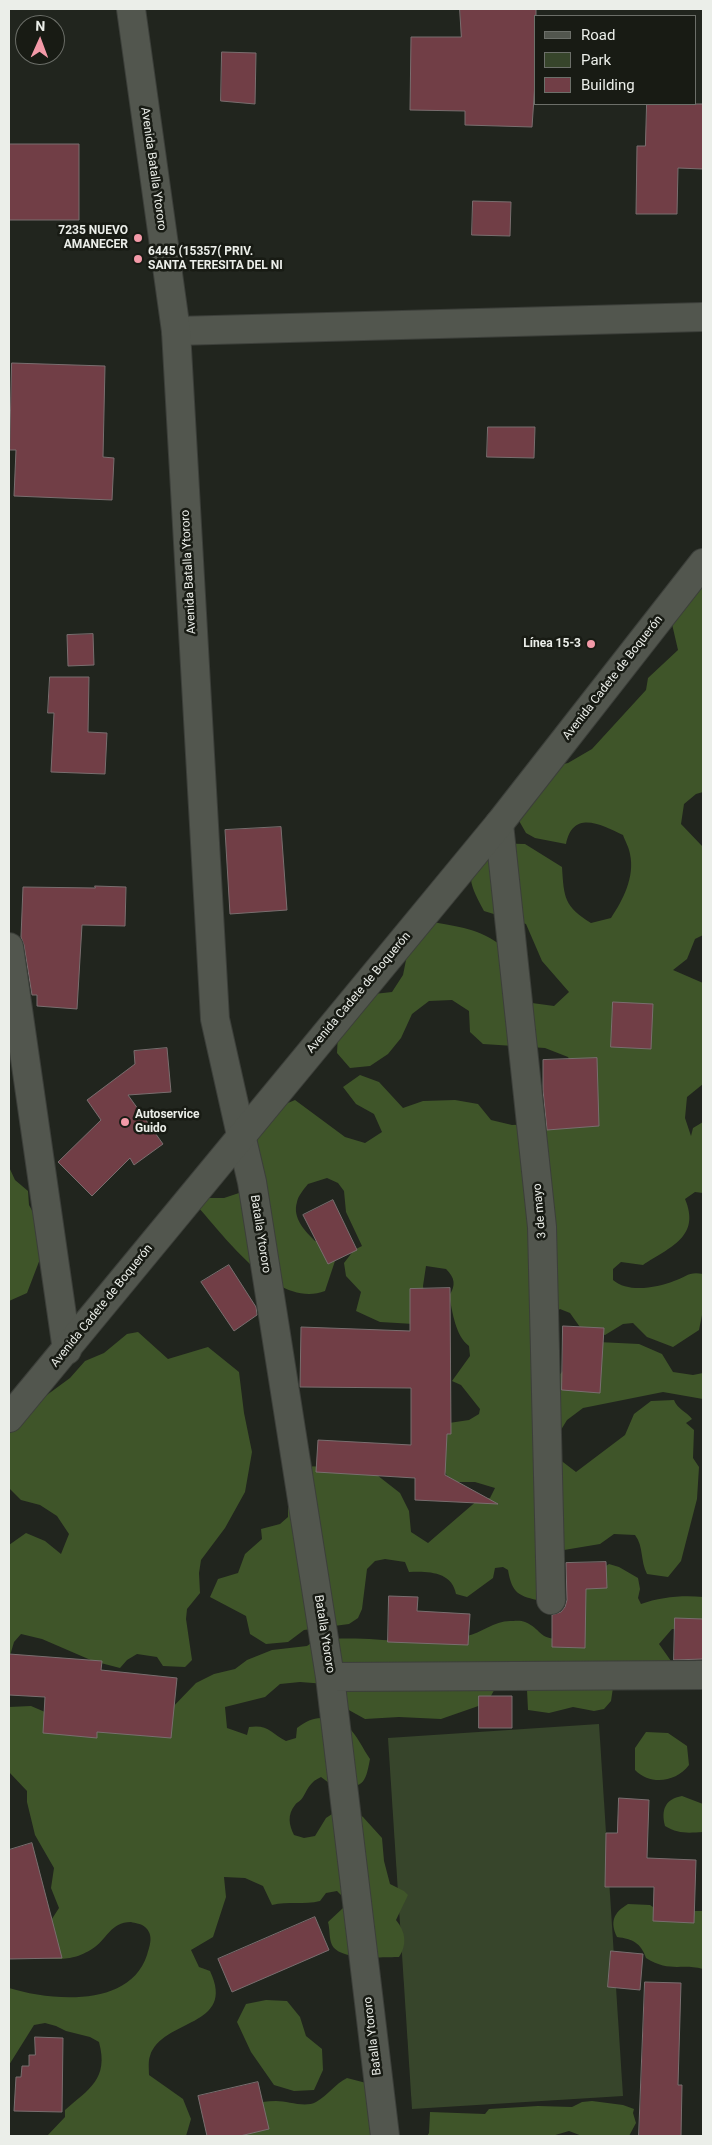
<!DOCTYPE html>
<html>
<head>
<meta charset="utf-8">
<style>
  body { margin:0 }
  #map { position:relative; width:712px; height:2145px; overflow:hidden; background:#21251e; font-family:Roboto,sans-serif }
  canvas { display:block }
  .frame { position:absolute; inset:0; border:10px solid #ebeee9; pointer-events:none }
  .legend { position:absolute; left:534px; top:15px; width:162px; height:90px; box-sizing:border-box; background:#181b14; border:1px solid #6c6f69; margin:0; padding:6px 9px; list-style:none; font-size:15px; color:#ebeee9 }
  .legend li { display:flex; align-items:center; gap:10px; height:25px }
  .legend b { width:25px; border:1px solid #6c6f69 }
  .north { position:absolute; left:15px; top:15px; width:50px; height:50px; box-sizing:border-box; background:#181b14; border:1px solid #6c6f69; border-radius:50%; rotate:2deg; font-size:14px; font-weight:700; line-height:20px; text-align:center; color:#ebeee9 }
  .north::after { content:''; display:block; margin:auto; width:18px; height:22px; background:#f39aa8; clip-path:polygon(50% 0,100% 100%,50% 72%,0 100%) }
</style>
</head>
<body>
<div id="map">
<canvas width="712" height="2145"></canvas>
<div class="frame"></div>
<ul class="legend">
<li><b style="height:6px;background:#52564e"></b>Road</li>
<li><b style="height:14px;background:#37452b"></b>Park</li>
<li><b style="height:14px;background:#713e46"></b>Building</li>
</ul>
<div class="north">N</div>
</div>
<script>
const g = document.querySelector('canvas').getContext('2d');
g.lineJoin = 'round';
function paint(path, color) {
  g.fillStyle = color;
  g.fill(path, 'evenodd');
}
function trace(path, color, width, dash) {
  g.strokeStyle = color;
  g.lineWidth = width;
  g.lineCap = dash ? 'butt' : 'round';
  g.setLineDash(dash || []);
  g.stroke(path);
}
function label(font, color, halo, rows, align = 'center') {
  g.font = font + ' Roboto,sans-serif';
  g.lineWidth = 5;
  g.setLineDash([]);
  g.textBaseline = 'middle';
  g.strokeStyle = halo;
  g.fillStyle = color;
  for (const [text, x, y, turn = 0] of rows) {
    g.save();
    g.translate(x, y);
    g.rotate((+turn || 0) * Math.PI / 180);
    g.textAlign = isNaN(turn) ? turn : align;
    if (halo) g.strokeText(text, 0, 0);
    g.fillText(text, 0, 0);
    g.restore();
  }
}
paint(new Path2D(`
  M599 1724 623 2096 412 2109 388 1738Z`), '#37452b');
paint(new Path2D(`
  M703 570V792L696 794 684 804 681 824 703 847V935L695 939 687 959 673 970 703 983V1084L687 1097 685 1118 691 1136 693 1128 703 1122V1193L695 1192 685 1199C701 1237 670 1247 643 1265L621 1262 613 1269V1280C628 1293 656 1288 674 1281 686 1277 689 1271 703 1274V1310L699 1330 673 1347 647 1337 633 1323 623 1324 605 1335 582 1330 570 1313 560 1309 543 1320 553 1382 580 1352 598 1342 639 1344 662 1354 673 1372 693 1375 703 1373V1399L663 1392 583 1408 567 1420 556 1438 559 1459 576 1472 625 1435 634 1414 651 1401 674 1400C677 1409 687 1412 692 1419L686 1423 694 1430 693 1458 699 1467 697 1499 681 1561 668 1577 647 1574C640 1561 644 1547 635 1535L614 1534 600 1544 564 1550 563 1571 541 1601C519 1596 512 1594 508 1570L503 1567 495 1568 493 1578 467 1597 456 1594C452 1572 429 1571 409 1572L405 1562 385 1559 375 1561 367 1569 362 1609 358 1618 349 1624 304 1630 288 1642 266 1644 250 1634 246 1616 210 1597 218 1579 238 1573 245 1554 262 1539 261 1529 280 1524 288 1517V1482L300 1466 368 1468 400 1493 409 1511 411 1532 428 1543 479 1499 490 1498 495 1488 475 1482H456L447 1476 438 1457 449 1423 469 1420 479 1414 480 1409 461 1385 452 1381 470 1356 469 1346C455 1335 453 1313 449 1296 456 1285 455 1278 446 1269L426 1266 423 1286 425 1303 414 1324 380 1322 356 1311 361 1292 346 1276 344 1263 354 1250 362 1246 346 1212 344 1191 338 1183 327 1178 308 1184C304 1189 298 1196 297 1202 292 1218 305 1231 315 1241L325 1242 335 1261 325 1291C277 1309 226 1238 198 1207L204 1198H224L254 1188 243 1160 276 1108 295 1100 345 1137 365 1143 382 1132 374 1114 356 1104 343 1087 360 1075 379 1082 403 1108 423 1101 455 1100 478 1104 491 1120 512 1125 533 1124 572 1113 579 1075 568 1057 545 1048 483 1044 470 1032 469 1011 452 1000 429 1001 412 1014 401 1038 388 1054 370 1066 350 1068 337 1053 338 1033 356 996 392 992 403 975 407 955 432 922C466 928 481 929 509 951L512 993 532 1003 554 1006 569 992 542 961 526 924 484 911C466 877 467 876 485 843L525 844 562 867C564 898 564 906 591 923L611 918C623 900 635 877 630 854 629 847 625 841 623 835 602 825 573 809 566 844L535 838 526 833 518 819 547 768 568 763 592 749 646 690 648 678 678 650 669 611Z
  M9 1167 15 1180 28 1191 29 1205 35 1216 40 1259 27 1293 9 1301Z
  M138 1332 168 1359 208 1347 239 1372 244 1413 252 1452 245 1492 225 1528 201 1560 199 1573 200 1593 187 1609 186 1619 192 1660 185 1667 163 1666 157 1657 137 1654 127 1660 120 1668 93 1661 42 1639 21 1634 14 1642 9 1659V1545L26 1533 45 1541 61 1554 69 1534 57 1516 40 1505 21 1500 9 1488V1428L36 1403 70 1378 85 1361 104 1353 127 1334Z
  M609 1564 619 1567 638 1578 640 1589 638 1598 641 1604C660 1597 683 1595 703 1597V1641L692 1629H672L659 1644 671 1661 675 1682 614 1681 611 1701 604 1709 594 1711 573 1707 549 1713 528 1710 527 1690 530 1669 497 1685 487 1703 441 1719 399 1717 365 1719 347 1709 326 1684 300 1682 280 1684 265 1697 225 1707 227 1728 247 1735 249 1727C268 1724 271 1733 286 1741L296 1738 297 1728C311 1717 322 1715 337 1722 341 1723 345 1724 348 1727 357 1735 363 1749 370 1759 365 1786 363 1786 337 1789L321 1777C310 1782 309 1787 303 1797 301 1801 297 1802 295 1805 287 1815 289 1825 294 1835L304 1838 315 1836 326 1818 335 1812 355 1811 363 1817 382 1838 384 1861 390 1884 404 1891 408 1895 396 1920C406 1932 407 1945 399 1957 383 1957 340 1961 332 1945 329 1939 330 1929 328 1922L343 1908 344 1898 337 1891 326 1893 320 1901C304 1905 288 1901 272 1905L263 1886 245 1878 224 1877 226 1897 213 1937 191 1950 199 1967 210 1971C237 2028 162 2018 150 2056 148 2061 149 2069 149 2075L183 2099 191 2119 186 2136H47L65 2117V2110C89 2089 109 2079 99 2042L90 2037 66 2031 56 2026 45 2023 34 2025 9 2065V1988C51 2001 130 2008 147 1955 150 1945 154 1935 145 1927 142 1924 135 1923 131 1922 110 1922 107 1940 92 1949 87 1952 80 1956 74 1957 53 1962 34 1957 15 1949L9 1953V1908L13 1921 48 1925 59 1908 51 1888 54 1868 35 1835 27 1802V1791L9 1772V1707L31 1706 52 1715 167 1713 196 1683 214 1674 235 1669 247 1660 272 1650 307 1646C320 1634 379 1640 397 1641 413 1642 451 1639 467 1636 481 1633 494 1621 510 1621 514 1621 521 1620 525 1622 542 1629 538 1640 562 1639 573 1610 581 1580 609 1564Z
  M646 1732 668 1733 687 1746 689 1765C676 1782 651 1786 635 1770V1748Z
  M682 1796 703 1804V1832C688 1833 678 1834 665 1826 661 1810 665 1799 682 1796Z
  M628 1904 650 1905 659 1911H703V1969C681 1963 670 1973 646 1958 641 1943 633 1939 617 1937 610 1922 613 1913 628 1904Z
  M266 2000 287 2001 300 2017 306 2036 322 2049 323 2070 314 2090 294 2091 274 2085 251 2052 237 2022 246 2004Z
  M347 2078 370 2084 377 2136H232L248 2103C258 2103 267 2101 276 2101 288 2101 305 2108 316 2102 328 2095 335 2084 347 2078Z
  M592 2101 623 2105 634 2109 633 2113 636 2123 629 2136H582L569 2131 552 2136H427L429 2133 430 2112 485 2114 489 2109 538 2106 572 2107 582 2102Z`), '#3f5529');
const building = new Path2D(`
  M460 9H536V68L532 127 465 125V111L410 110 411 37H461Z
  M222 52 256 53 255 104 221 101Z
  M647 104H703V169L678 168 677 214H636L637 146H645Z
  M9 144H79V220H9Z
  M473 201 511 202 510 236 472 235Z
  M12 363 105 366 103 457 114 458 112 500 14 496 16 450H10Z
  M488 427H535L534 458 487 457Z
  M93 634 94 665 68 666 67 635Z
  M50 677H89L88 732 107 733 105 774 51 772 54 713H48Z
  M281 827 287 910 230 914 225 830Z
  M95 886 126 887 125 926 82 925 77 1009 37 1006V995H32L24 945 21 937 23 887 95 888Z
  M613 1002 653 1004 651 1049 611 1047Z
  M167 1048 171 1092 128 1095 163 1144 134 1165 130 1158 92 1196 58 1162 101 1120 87 1100 135 1064 134 1051Z
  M597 1058 599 1126 547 1130 543 1090V1060Z
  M333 1200 357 1250 328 1264 303 1215Z
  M229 1265 256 1307 257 1315 234 1331 201 1282Z
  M450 1288 451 1434H447L445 1475 498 1504 415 1500V1478L316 1472 318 1440 411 1445V1388L300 1387 301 1327 410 1331V1289Z
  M563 1326 604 1328 600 1393 562 1390Z
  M606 1562 607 1588 586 1589 585 1648 552 1647V1615L561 1612 565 1607 567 1600 566 1563Z
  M389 1596 418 1597 417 1611 470 1614 468 1645 388 1642Z
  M675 1618 703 1619V1659L674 1660Z
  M9 1654 102 1661 101 1670 177 1678 171 1738 97 1732V1738L43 1733 45 1697 9 1695Z
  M479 1696H512V1728H479Z
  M619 1798 649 1800 647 1858 696 1860 694 1923 653 1921 654 1887H605L606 1833H617Z
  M32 1843 62 1958 9 1959V1850Z
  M315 1917 329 1950 232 1992 218 1959Z
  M611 1951 643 1954 640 1990 608 1987Z
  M645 1982 681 1983 678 2085H682L681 2136H639Z
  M35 2037 63 2038 62 2112 14 2111 16 2077H21L22 2066H29V2055H35Z
  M258 2082 269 2129 240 2136H207L198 2096Z`);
paint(building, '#713e46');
trace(building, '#796e6f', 1);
const minor = new Path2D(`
  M176 331 703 317
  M499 824 542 1227 551 1600
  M9 947 67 1350
  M241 1135 252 1182 330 1677 385 2136
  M330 1677 703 1675`);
const tertiary = new Path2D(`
  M131 9 176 331 215 1019 241 1135`);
const secondary = new Path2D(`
  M9 1418 499 824 703 563`);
trace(minor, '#3c3f3a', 30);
trace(tertiary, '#3c3f3a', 30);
trace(secondary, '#3c3f3a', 30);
trace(minor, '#52564e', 28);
trace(tertiary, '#52564e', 28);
trace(secondary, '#52564e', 28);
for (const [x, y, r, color] of [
  [138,238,5,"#f39aa8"],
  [138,259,5,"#f39aa8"],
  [591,644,5,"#f39aa8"],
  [125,1122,5,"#f39aa8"]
]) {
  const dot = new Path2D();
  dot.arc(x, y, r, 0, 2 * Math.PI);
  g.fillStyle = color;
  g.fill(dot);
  trace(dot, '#181b14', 2);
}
label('12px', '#ebeee9', '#181b14', [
  ["Avenida Batalla Ytororo",153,169,82],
  ["Avenida Batalla Ytororo",189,572,-93],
  ["Avenida Cadete de Boquerón",613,678,-52],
  ["Avenida Cadete de Boquerón",359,993,-50],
  ["3 de mayo",540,1211,-95],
  ["Batalla Ytororo",260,1234,81],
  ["Avenida Cadete de Boquerón",102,1306,-51],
  ["Batalla Ytororo",324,1634,81],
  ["Batalla Ytororo",373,2036,-97]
]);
label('bold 12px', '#ebeee9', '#181b14', [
  ["7235 NUEVO",128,231],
  ["AMANECER",128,245],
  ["6445 (15357( PRIV.",148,252,"left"],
  ["SANTA TERESITA DEL NI",148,266,"left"],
  ["Línea 15-3",581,644],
  ["Autoservice",135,1115,"left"],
  ["Guido",135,1129,"left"]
], 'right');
</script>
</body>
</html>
